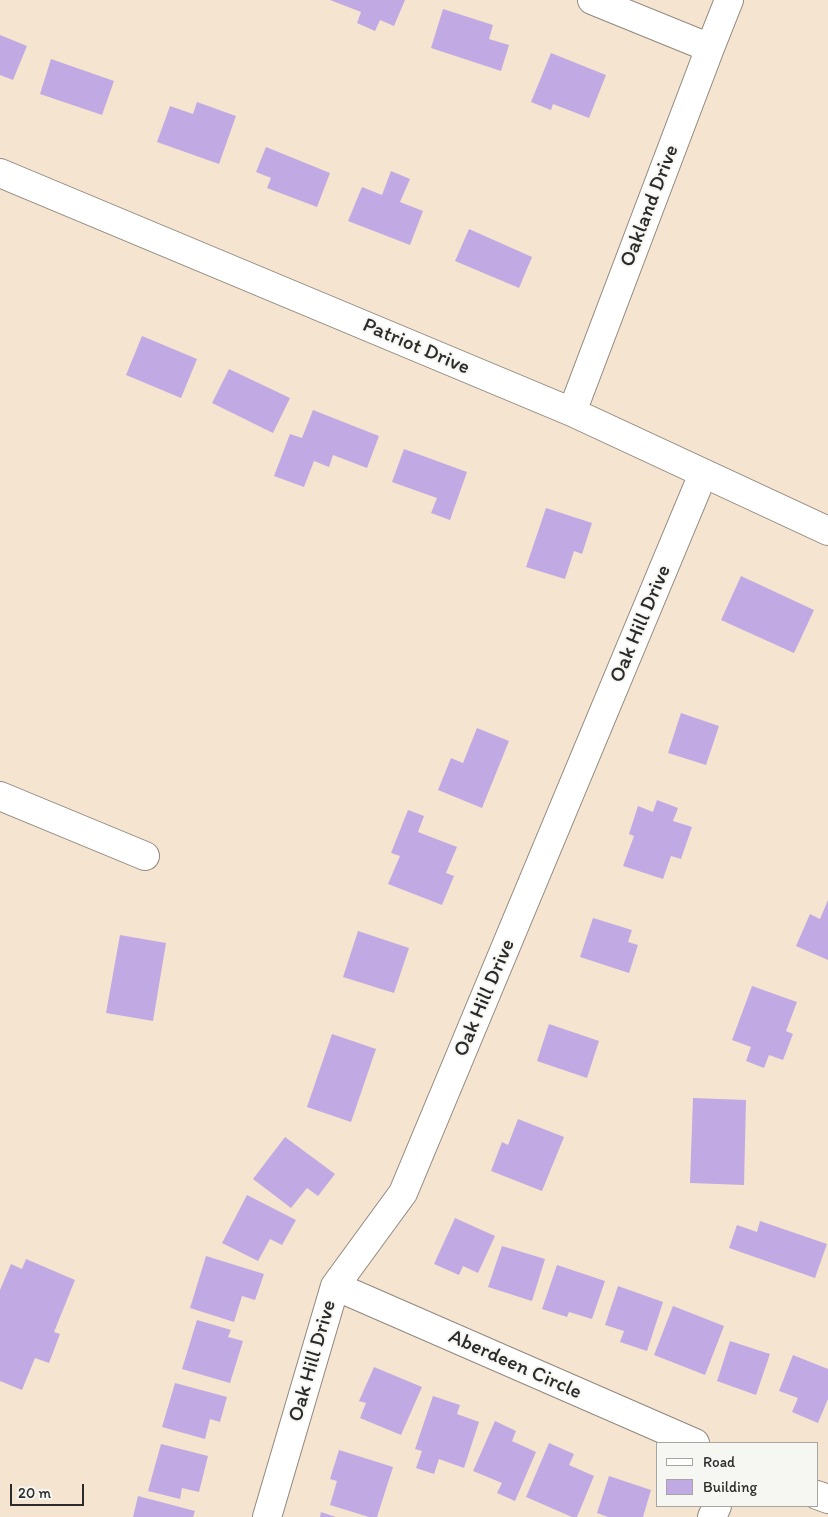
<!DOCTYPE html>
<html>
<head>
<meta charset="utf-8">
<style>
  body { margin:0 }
  #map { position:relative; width:828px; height:1517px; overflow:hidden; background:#f5e4d0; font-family:Itim,sans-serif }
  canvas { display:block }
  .legend { position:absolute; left:656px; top:1442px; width:162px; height:65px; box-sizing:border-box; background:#f6f6f2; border:1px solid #a5a5a2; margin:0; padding:6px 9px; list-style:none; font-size:15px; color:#2b2b2b }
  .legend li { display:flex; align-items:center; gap:10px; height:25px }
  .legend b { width:25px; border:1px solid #a5a5a2 }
  .scale { position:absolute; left:10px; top:1484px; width:74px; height:22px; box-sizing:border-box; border:2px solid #2b2b2b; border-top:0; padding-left:6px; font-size:15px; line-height:18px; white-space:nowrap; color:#2b2b2b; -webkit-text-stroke:4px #f6f6f2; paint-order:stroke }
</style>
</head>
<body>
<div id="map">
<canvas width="828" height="1517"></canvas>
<ul class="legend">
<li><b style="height:6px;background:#fff"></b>Road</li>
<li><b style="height:14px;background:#c1aae3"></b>Building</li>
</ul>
<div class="scale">20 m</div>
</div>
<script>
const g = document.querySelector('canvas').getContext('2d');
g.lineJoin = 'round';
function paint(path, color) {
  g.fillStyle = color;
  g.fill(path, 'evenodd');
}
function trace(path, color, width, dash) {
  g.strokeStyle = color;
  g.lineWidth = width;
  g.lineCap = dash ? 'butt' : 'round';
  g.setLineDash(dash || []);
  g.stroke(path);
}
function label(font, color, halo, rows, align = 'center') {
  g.font = font + ' Itim,sans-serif';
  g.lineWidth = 4;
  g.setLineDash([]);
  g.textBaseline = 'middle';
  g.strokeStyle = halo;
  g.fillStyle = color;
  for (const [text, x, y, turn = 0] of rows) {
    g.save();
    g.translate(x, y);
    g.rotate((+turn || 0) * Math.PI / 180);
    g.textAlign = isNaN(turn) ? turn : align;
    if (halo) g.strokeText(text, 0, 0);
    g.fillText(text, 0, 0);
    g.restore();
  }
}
paint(new Path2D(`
  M330 0H405L394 26 380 20 375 31 357 23 361 12Z
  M443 9 493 25 489 39 509 45 501 71 431 48Z
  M0 35 27 46 13 80 0 75Z
  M551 53 606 75 589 118 553 104 551 110 531 102Z
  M51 59 114 81 102 115 40 94Z
  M197 102 236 116 219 164 157 142 170 106 193 114Z
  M266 147 330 173 317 207 267 188 271 178 256 172Z
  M391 171 410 179 400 202 423 211 410 245 348 221 362 187 382 195Z
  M469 229 532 257 519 288 455 261Z
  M142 336 197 359 181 398 126 375Z
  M229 369 290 398 273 433 212 403Z
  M313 410 379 436 367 468 333 455 329 467 314 461 304 487 274 476 290 434 302 438Z
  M404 449 467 472 450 520 431 513 437 498 392 482Z
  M546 508 592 523 582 554 574 551 565 579 526 567Z
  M741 576 814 610 794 653 721 620Z
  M681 713 719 726 706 765 668 753Z
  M477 728 509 741 482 808 438 790 451 758 463 763Z
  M657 800 678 808 673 821 692 827 681 859 671 856 663 879 623 866 634 836 629 834 638 806 653 812Z
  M408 810 424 816 418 832 457 847 446 873 454 876 442 905 388 884 400 856 391 853Z
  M828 900V960L796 946 810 914 820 919Z
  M593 918 632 930 628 942 638 945 629 973 580 957Z
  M358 931 409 948 394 993 343 977Z
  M120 935 166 943 153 1021 106 1013Z
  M752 986 797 1002 786 1031 793 1034 783 1060 769 1055 764 1068 746 1061 751 1047 732 1040Z
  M549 1024 599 1041 587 1078 537 1061Z
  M332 1034 376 1049 351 1122 307 1107Z
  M693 1098 746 1100 744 1185 690 1183Z
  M518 1119 564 1137 542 1191 491 1171 502 1142 508 1145Z
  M285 1137 335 1174 318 1196 307 1188 291 1208 253 1179Z
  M247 1195 296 1220 282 1245 270 1239 258 1261 222 1243Z
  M455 1218 495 1236 478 1273 463 1266 459 1275 434 1264Z
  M760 1221 827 1244 815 1278 729 1248 737 1225 757 1232Z
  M502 1246 545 1259 532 1301 488 1287Z
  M206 1256 264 1274 255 1300 242 1296 234 1322 190 1308Z
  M26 1259 75 1280 54 1332 60 1334 49 1363 35 1358 22 1390 0 1381V1290L11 1264 22 1269Z
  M557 1265 605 1281 592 1319 569 1312 567 1317 542 1309Z
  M618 1286 663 1302 647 1351 620 1342 624 1331 605 1325Z
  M673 1306 724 1326 705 1375 654 1355Z
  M197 1320 231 1330 228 1337 243 1341 230 1383 182 1369Z
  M730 1341 770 1354 756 1395 717 1381Z
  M793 1355 828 1369V1399L818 1423 792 1412 798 1398 779 1391Z
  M374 1367 422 1387 401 1435 360 1418 366 1403 359 1401Z
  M175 1383 227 1397 220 1422 210 1419 205 1439 162 1427Z
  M433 1396 460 1405 457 1414 479 1422 464 1468 439 1459 434 1474 416 1468 422 1451 415 1449Z
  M495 1421 516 1431 512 1441 536 1452 515 1501 497 1493 502 1483 473 1471Z
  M549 1443 574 1454 569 1465 594 1476 577 1517H572L526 1497Z
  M161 1444 208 1456 199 1492 182 1488 180 1499 148 1491Z
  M339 1450 393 1467 377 1517H369L330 1505 337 1481 330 1479Z
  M609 1476 651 1490 643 1517H608L597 1513Z
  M138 1496 195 1511 193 1517H133Z
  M321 1512 336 1517H320Z`), '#c1aae3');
const street = new Path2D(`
  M592 0 710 48
  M0 173 572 412 828 531
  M572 412 710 48 729 0
  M0 796 145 856
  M335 1286 695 1443
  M817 1495 828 1499
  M267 1517 335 1286 403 1193 703 474
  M712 1517 717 1506`);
trace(street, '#90887e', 30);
trace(street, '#fff', 28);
label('21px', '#2b2b2b', '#f6f6f2', [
  ["Oakland Drive",650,206,-69],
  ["Patriot Drive",416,347,23],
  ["Oak Hill Drive",641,624,-67],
  ["Oak Hill Drive",485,998,-67],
  ["Oak Hill Drive",313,1361,-74],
  ["Aberdeen Circle",515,1365,24]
]);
</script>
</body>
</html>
